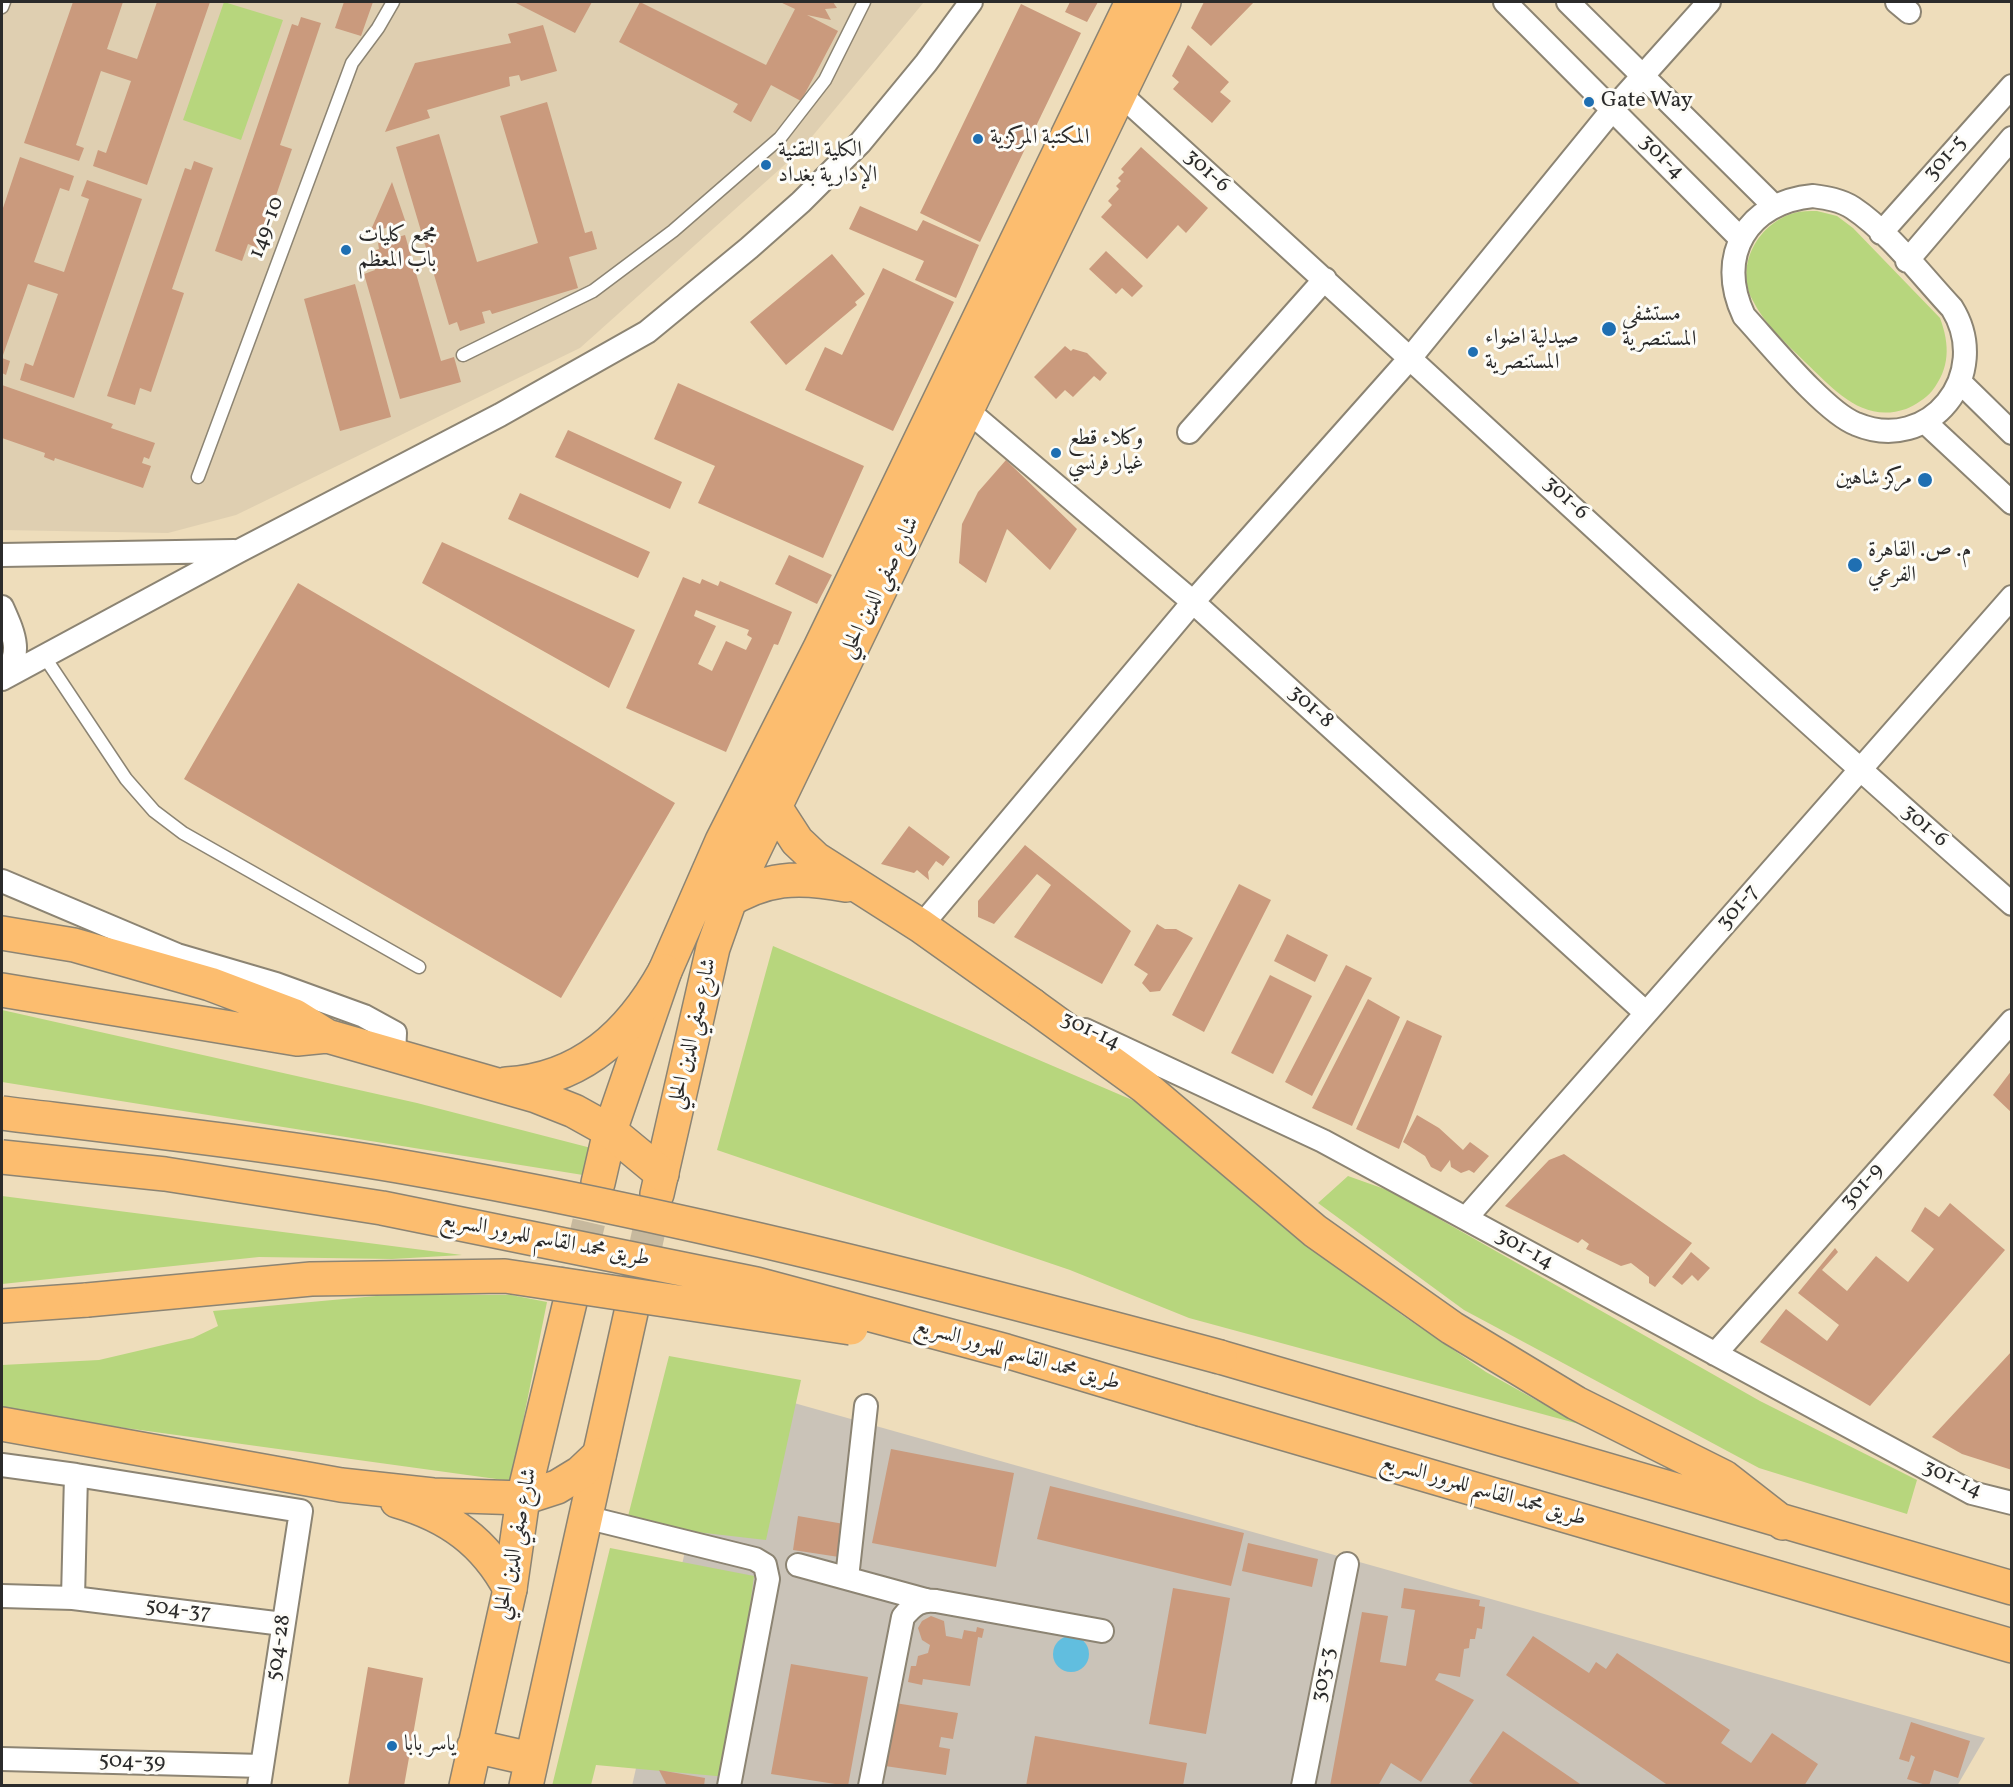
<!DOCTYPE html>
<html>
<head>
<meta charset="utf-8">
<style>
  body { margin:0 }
  #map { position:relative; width:2013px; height:1787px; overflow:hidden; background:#edb; font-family:Vollkorn,serif }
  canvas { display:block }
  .frame { position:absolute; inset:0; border:3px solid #2b2b2b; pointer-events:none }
</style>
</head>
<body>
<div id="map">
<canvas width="2013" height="1787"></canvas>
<div class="frame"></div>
</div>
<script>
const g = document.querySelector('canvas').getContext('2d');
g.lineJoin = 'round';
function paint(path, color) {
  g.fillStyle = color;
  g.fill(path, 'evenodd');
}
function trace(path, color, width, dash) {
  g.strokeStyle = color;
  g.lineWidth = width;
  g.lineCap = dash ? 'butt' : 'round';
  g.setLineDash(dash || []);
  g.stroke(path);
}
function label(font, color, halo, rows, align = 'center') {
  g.font = font + ' Vollkorn,Amiri,serif';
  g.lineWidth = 6;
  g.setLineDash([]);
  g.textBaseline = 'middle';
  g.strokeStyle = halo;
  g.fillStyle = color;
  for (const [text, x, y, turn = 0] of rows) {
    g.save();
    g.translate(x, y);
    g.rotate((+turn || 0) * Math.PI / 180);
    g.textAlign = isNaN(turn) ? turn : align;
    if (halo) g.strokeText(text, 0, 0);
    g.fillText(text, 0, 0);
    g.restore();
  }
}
paint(new Path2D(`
  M2 2H924L800 151 580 348 236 515 168 533 2 530Z`), '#dfcfb1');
paint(new Path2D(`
  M723 1383 1985 1738 1957 1786H632Z`), '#cac3b8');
paint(new Path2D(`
  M224 2 283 20 241 140 183 120Z
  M1817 211 1837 216 1853 228 1940 318C1950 345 1950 368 1932 391 1925 399 1915 405 1906 409 1862 424 1834 389 1805 362 1786 343 1764 324 1752 299 1735 264 1759 223 1794 213 1801 211 1810 211 1817 211Z
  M773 946 1151 1108 1319 1252 1402 1315 1486 1372 1579 1424 1189 1318 1070 1270 717 1150Z
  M2 1010 417 1103 595 1149 583 1175 2 1082Z
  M1348 1176 1390 1191 1760 1401 1917 1480 1907 1514 1759 1468 1464 1310 1318 1203Z
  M2 1196 462 1255 392 1259 259 1257 2 1284Z
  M387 1295H511L547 1302 511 1481 31 1415 2 1407V1365L99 1360 193 1338 218 1326 213 1311Z
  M669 1356 801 1380 766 1540 626 1524Z
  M610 1548 754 1576 727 1777 596 1765 591 1785 552 1786Z`), '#b7d67d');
paint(new Path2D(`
  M1053 1654a18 18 0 1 1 36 0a18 18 0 1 1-36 0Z`), '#61bedf');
paint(new Path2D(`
  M73 2H123L107 49 137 59 157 2H210L147 185 93 166 98 150 106 153 131 81 101 71 76 145 84 148 79 161 24 143Z
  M344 2H373L361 36 335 28Z
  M514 2H592L575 33Z
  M640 2 766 65 795 9 780 2H833L837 8 825 9 831 20 807 15 838 31 801 101 771 85 751 122 733 112 738 104 619 42Z
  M1070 2H1098L1087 22 1065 12Z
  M1204 2H1254L1211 46 1191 28Z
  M1021 4 1081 33 980 242 920 213Z
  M301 17 321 23 280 145 292 149 258 248 248 244 242 261 215 251 292 24 298 26Z
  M543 25 557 71 521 81 519 75 509 77 510 86 427 110 430 118 385 132 415 63 511 43 508 34Z
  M1188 45 1229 82 1220 92 1231 101 1212 123 1173 89 1179 82 1172 76Z
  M547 102 585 233 592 231 597 249 569 257 578 288 492 314 490 310 482 312 485 323 460 331 457 322 449 325 396 147 439 134 477 262 538 243 500 116Z
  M1141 147 1208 208 1186 233 1178 225 1147 259 1101 217 1112 205 1108 201 1119 189 1116 186 1121 181 1118 178 1124 172 1121 169Z
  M20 157 74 176 69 191 60 188 34 262 64 272 89 199 81 196 87 180 142 199 74 398 20 380 25 363 33 366 58 294 28 284 2 358 10 361 6 375 2 373V211Z
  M194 161 213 168 172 289 184 293 151 392 140 388 135 405 107 396 185 168 191 170Z
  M392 182 406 223 370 232Z
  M860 206 917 231 923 220 979 245 956 298 915 280 924 261 849 229Z
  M405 235 441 361 454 357 461 382 400 399 364 274 375 270 370 252 379 249 378 243Z
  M1106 251 1143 286 1132 297 1122 288 1116 294 1089 269Z
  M832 254 865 294 855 302 857 305 786 365 750 322Z
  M883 268 954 302 893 431 805 390 825 347 842 355Z
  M355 284 391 417 340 431 304 299Z
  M1065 346 1071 351 1073 349 1087 353 1107 373 1100 381 1094 376 1073 397 1065 390 1056 399 1034 377Z
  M678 383 864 466 823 558 698 503 715 466 654 439Z
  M2 385 113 424 111 428 155 443 149 459 144 457 142 463 151 466 143 488 55 458 54 461 44 457 45 453 2 438Z
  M568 430 682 482 670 509 555 457Z
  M1006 460 1077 529 1050 570 1007 529 986 583 959 563 962 524 978 492Z
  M520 493 650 552 638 578 508 519Z
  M442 542 635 630 609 688 422 583Z
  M789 555 832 575 817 604 775 584Z
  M683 577 700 584 702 579 718 586 720 581 792 612 778 645 774 644 726 752 626 708ZM696 610 749 630 747 635 752 638 746 650 726 641 712 671 698 664 716 626 694 616Z
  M298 583 675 803 561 998 184 779Z
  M909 826 950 857 943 866 936 861 928 872 929 880 917 870 914 873 881 864Z
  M1025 845 1131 931 1102 984 1014 937 1051 885 1037 874 994 924 978 917V901Z
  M1239 884 1271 900 1204 1032 1172 1015Z
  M1157 924 1165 929H1176L1193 938 1160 991 1150 992 1142 983 1148 974 1134 965Z
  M1287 934 1328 955 1315 982 1274 961Z
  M1346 965 1372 978 1312 1096 1285 1082Z
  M1270 975 1312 996 1273 1074 1231 1053Z
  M1368 999 1400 1017 1352 1126 1312 1108Z
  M1407 1020 1442 1036 1399 1149 1356 1129Z
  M2012 1070V1113L1993 1095Z
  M1417 1115 1439 1128 1463 1150 1470 1142 1489 1156 1474 1173 1469 1170 1461 1173 1451 1167 1450 1160 1441 1172 1431 1167 1425 1156 1403 1142Z
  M1564 1154 1692 1243 1655 1287 1649 1283V1277L1631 1263 1621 1266 1586 1249 1589 1244 1582 1239 1578 1243 1505 1206 1549 1160Z
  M1950 1203 2005 1250 1870 1406 1760 1342 1786 1309 1827 1341 1839 1325 1798 1293 1835 1248 1838 1252 1822 1270 1847 1291 1876 1256 1908 1282 1934 1249 1911 1231 1925 1207 1939 1217Z
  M1691 1252 1710 1268 1698 1281 1692 1275 1682 1285 1672 1277Z
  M2012 1351V1470L1962 1454 1932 1437Z
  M891 1449 1014 1473 996 1567 872 1543Z
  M1050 1486 1244 1533 1231 1586 1037 1539Z
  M798 1516 844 1524 839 1557 793 1550Z
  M1248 1543 1318 1559 1312 1587 1242 1571Z
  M1173 1588 1230 1598 1206 1734 1149 1724Z
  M1404 1588 1480 1600 1479 1606 1485 1607 1482 1629 1477 1628 1475 1639H1470L1469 1648 1464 1649 1460 1677 1439 1673 1435 1680 1474 1700 1421 1782 1391 1763 1378 1786H1330L1362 1612 1388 1616 1380 1662 1406 1666 1415 1610 1401 1608Z
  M931 1616 944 1621 946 1636 962 1639 964 1630 976 1632 977 1627 984 1629 982 1638 978 1637 970 1686 923 1679 922 1685 908 1682 911 1666H916L918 1656 928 1653 930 1645 922 1640 918 1628 922 1621Z
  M1533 1636 1589 1673 1596 1662 1606 1669 1617 1653 1730 1730 1721 1743 1751 1763 1772 1733 1818 1764 1804 1786H1669L1506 1675Z
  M791 1664 868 1677 848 1786 771 1774Z
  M368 1667 423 1678 404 1786H348Z
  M895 1703 958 1713 953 1739 941 1737 939 1747 950 1749 946 1775 885 1766Z
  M1911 1722 1970 1741 1958 1778 1934 1770 1929 1786 1907 1779 1915 1757 1911 1755 1909 1762 1899 1759Z
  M1503 1731 1583 1786H1476L1469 1781Z
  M1035 1736 1187 1763 1183 1786H1026Z
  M659 1770 705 1778 704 1786H667Z`), '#ca9a7d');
trace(new Path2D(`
  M570 1302 598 1183
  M632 1308 657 1194`), '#c7b99e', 33, [33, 16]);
const lane = new Path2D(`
  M2 7 4 2
  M463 355 593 291 673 231 780 138 825 80 864 2
  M198 477 352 63 378 28 393 2
  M44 656 126 779 154 811 183 833 419 967`);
const street = new Path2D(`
  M1505 2 1741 239
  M1568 2 1773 205
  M1897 2 1909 12
  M1120 94C1418 363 1710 639 2012 904
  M1813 196C1827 198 1841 200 1853 208 1889 232 1922 276 1952 308 1993 374 1930 455 1856 424 1825 412 1769 343 1744 316 1715 255 1748 202 1813 196Z
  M1881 233 2012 86
  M1907 261 2012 138
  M1960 382 2012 433
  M967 410 1193 602 1646 1013
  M1925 422 2012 503
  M1189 432 1325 279
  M2 555 234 551
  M2 607C14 634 24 654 2 678
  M2 679 239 551 500 415 647 332 749 248 801 202 860 143 926 63 971 2
  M2 881 177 955 276 984 364 1016 395 1033 394 1054
  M921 926 1193 602 1411 357 1613 109 1709 2
  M1085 1030 1323 1141 1972 1493 2012 1503
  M1466 1218 2012 597
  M1715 1354 2012 1021
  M2 1465 76 1475 301 1511 259 1786
  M585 1517 755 1559 765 1565 768 1579 729 1786
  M798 1565 926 1600
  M847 1578 866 1406
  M2 1596 73 1598 283 1624
  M73 1598 76 1475
  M2 1759 262 1766
  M870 1786 903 1617C913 1605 920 1599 936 1601L1102 1631
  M1303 1786 1347 1564`);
const primary = new Path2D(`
  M775 807 797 841 816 859 921 926 1032 1005
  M723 904C765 877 798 876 846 885
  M598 1183 610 1131 665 971 722 841 820 648 1132 2
  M657 1194 713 948 730 900 1164 2
  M474 1746 531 1759
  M466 1786 510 1589 523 1498 570 1302
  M526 1786 632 1308`);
const highway = new Path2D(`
  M2 933 74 945 210 984 295 1016 327 1036 536 1096 574 1111 610 1131 662 1174
  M2 990 297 1039 327 1036
  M1032 1005 1145 1087 1315 1231 1452 1328 1576 1403 1724 1477 1783 1523
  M506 1084C581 1080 630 1034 665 971
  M2 1306 87 1300
  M1220 1357 2012 1588
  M1203 1410 2012 1646
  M2 1424 341 1485 433 1495 523 1498 557 1487 580 1473 599 1455
  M397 1501C449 1516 485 1542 510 1589`);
trace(lane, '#8c8473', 15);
trace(street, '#8c8473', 26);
trace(primary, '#8c8473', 36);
trace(highway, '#8c8473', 36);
trace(lane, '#fff', 12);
trace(street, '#fff', 22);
trace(primary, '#fcbd6f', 33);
trace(highway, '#fcbd6f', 33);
const highwayBridge = new Path2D(`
  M2 1113C134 1129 267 1144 398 1166 676 1214 948 1284 1220 1357
  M2 1157 165 1174 382 1208 756 1284 1006 1351 1203 1410
  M87 1300 311 1279 505 1276 851 1328`);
trace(highwayBridge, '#8c8473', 36, []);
trace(highwayBridge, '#fcbd6f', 33);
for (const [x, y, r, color] of [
  [1589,102,6,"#1f6fb2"],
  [978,139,6,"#1f6fb2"],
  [766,165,6,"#1f6fb2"],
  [346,250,6,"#1f6fb2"],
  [1609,329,8,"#1f6fb2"],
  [1473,352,6,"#1f6fb2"],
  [1056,453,6,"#1f6fb2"],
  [1925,480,8,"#1f6fb2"],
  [1855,565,8,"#1f6fb2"],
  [392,1746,6,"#1f6fb2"]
]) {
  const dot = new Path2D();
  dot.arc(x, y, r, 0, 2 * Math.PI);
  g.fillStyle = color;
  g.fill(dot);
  trace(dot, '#fdfcf7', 2);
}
label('22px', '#2b2b2b', '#fdfcf7', [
  ["Gate Way",1601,102],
  ["المكتبة المركزية",990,139],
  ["الكلية التقنية",778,152],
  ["الإدارية بغداد",778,177],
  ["مجمع كليات",358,237],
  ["باب المعظم",358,262],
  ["مستشفى",1622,316],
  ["المستنصرية",1622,341],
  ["صيدلية اضواء",1485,339],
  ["المستنصرية",1485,364],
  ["وكلاء قطع",1068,440],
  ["غيار فرنسي",1068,465],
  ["مركز شاهين",1912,480,"right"],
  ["م. ص. القاهرة",1868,552],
  ["الفرعي",1868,577],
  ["ياسر بابا",404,1746]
], 'left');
label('22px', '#2b2b2b', '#fdfcf7', [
  ["301-4",1661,158,45],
  ["301-5",1946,159,-48],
  ["301-6",1206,172,42],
  ["149-10",268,228,-70],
  ["301-6",1565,499,43],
  ["شارع صفي الدين الحلي",881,588,-64],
  ["301-8",1310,708,42],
  ["301-6",1924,827,41],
  ["301-7",1739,908,-49],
  ["301-14",1090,1032,25],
  ["شارع صفي الدين الحلي",694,1034,-77],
  ["301-9",1863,1187,-48],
  ["طريق محمد القاسم للمرور السريع",545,1241,11],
  ["301-14",1524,1250,29],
  ["طريق محمد القاسم للمرور السريع",1017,1356,16],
  ["301-14",1952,1480,25],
  ["طريق محمد القاسم للمرور السريع",1483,1492,16],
  ["شارع صفي الدين الحلي",517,1544,-79],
  ["504-37",178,1611,7],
  ["504-28",280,1648,-81],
  ["303-3",1325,1675,-79],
  ["504-39",132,1763,2]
]);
</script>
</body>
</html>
